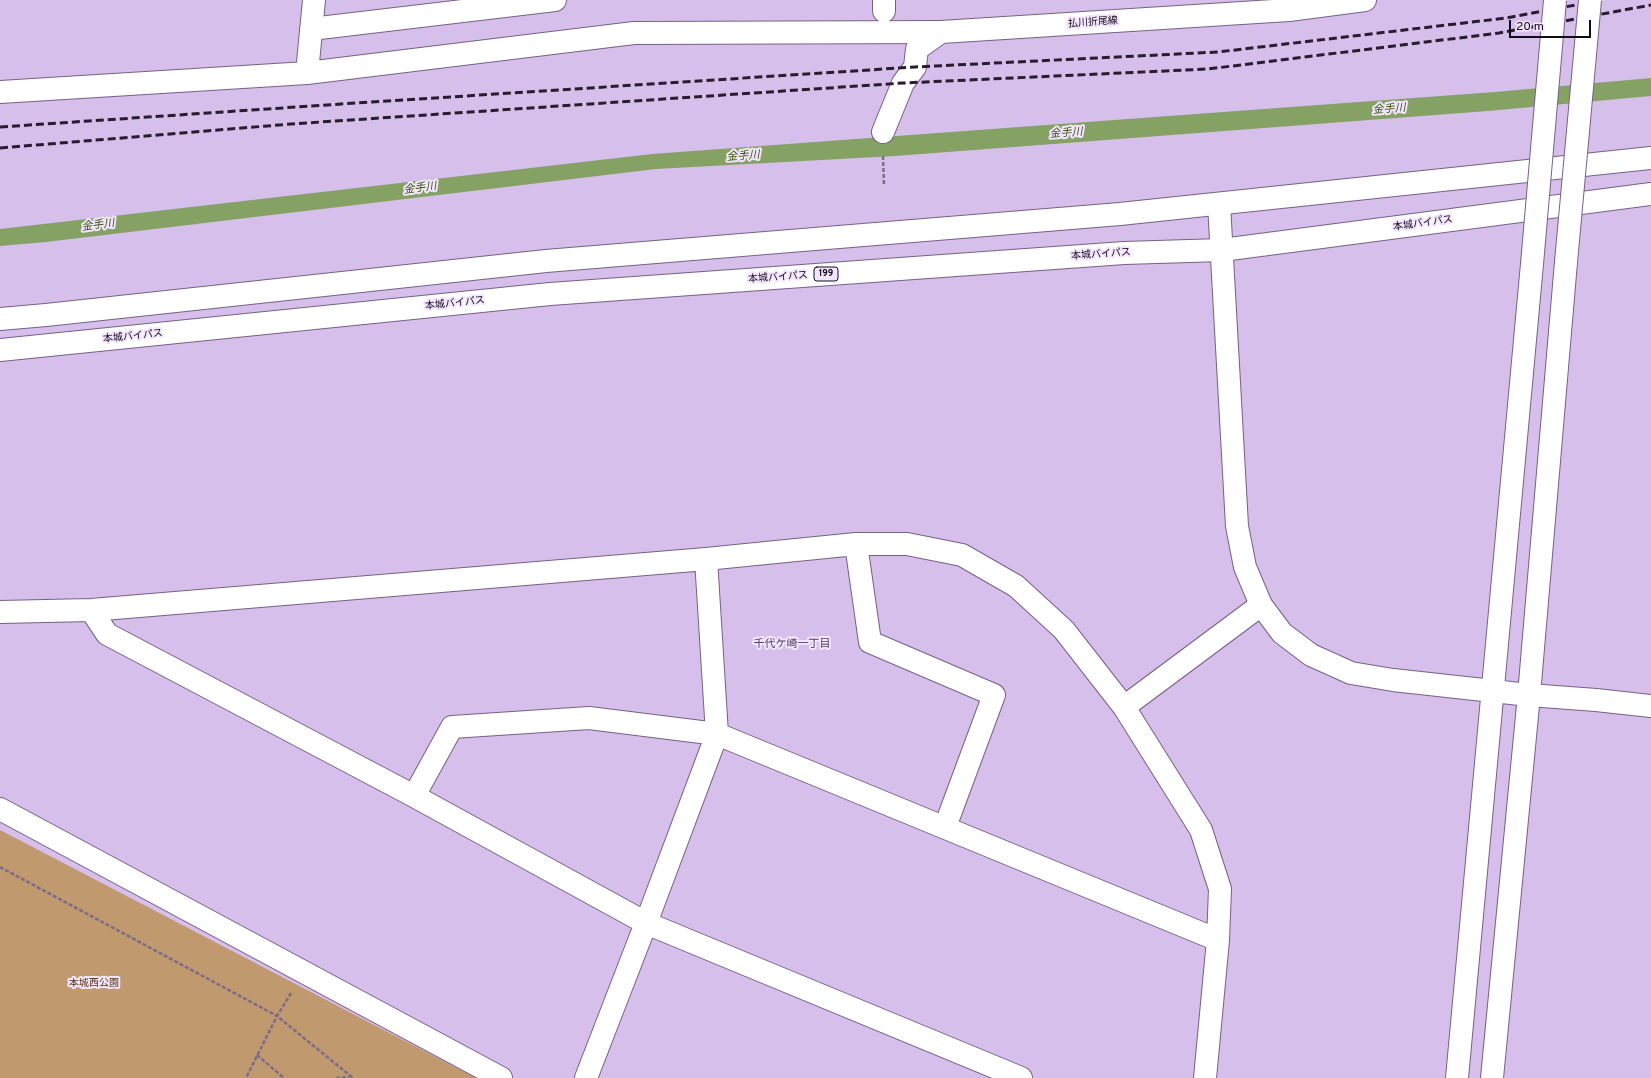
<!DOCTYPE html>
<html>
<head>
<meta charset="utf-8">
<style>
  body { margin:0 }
  #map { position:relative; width:1651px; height:1078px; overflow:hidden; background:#d7bfec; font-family:Overpass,sans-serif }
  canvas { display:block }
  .scale { position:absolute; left:1509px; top:20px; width:82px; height:18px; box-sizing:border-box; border:2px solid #130a19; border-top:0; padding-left:5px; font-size:12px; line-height:14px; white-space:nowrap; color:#130a19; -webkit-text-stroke:3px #f2e5fd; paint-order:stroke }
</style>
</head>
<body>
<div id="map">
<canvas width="1651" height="1078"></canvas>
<div class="scale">20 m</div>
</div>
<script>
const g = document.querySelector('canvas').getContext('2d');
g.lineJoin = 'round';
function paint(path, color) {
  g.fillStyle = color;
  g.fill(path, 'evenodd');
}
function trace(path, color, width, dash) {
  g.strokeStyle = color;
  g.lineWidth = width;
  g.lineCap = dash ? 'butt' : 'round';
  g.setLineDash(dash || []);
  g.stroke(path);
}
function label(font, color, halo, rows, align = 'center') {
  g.font = font + ' Overpass,"Noto Sans JP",sans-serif';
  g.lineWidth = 4;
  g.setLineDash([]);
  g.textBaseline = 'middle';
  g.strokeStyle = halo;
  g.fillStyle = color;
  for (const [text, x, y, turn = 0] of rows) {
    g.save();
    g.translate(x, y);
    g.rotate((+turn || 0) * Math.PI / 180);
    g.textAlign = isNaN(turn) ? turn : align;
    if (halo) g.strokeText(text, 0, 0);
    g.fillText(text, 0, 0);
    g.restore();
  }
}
paint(new Path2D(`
  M0 830 476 1078H0Z`), '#c0996e');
paint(new Path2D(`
  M1651 78V96L1488 111 895 156 656 169 46 242 0 246V229L652 154 1495 92Z`), '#85a264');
const street = new Path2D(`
  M884 0V11
  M311 29 555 0
  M307 73 314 0
  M0 92 307 73 634 33 941 32
  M856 544 870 642 994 695 945 827
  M91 610 107 634 414 796
  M0 612 91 610 706 559 856 544H907L962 555 1016 586 1064 630 1124 707 1201 830 1220 889 1218 940 1205 1078
  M1529 695 1596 700 1651 706
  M1124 707 1261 605
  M0 809 501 1078
  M586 1078 646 923 717 734 706 559
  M1021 1078 646 923 414 796 452 727 589 718 717 734 1218 940`);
const secondary = new Path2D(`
  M883 132 903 83 915 67 917 49 941 32 1289 10 1365 0
  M1219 204 1237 526 1245 567 1261 605 1282 633 1311 655 1351 673 1393 680 1529 695
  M1457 1078 1532 264
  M1492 1078 1529 695 1566 262`);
const highway = new Path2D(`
  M0 319 46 315 546 261 1120 214 1651 158
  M0 350 550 294 1124 253 1222 250 1651 194`);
trace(street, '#766088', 24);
trace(secondary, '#766088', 24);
trace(highway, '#766088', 24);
trace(new Path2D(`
  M883 156 884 186
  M0 867 277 1016 246 1078
  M291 993 277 1016 353 1078
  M257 1055 284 1078
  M336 1078 349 1077`), '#7c6b8a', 2.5, [4, 2]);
trace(street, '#fff', 22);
trace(secondary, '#fff', 22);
trace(highway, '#fff', 22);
trace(new Path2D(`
  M0 127 341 104 915 67 1218 52 1506 18 1602 0
  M0 148 291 124 903 83 1208 69 1499 33 1651 5`), '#271d2f', 3, [8, 4]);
const secondaryBridge = new Path2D(`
  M1566 262 1590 0
  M1532 264 1555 0`);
trace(secondaryBridge, '#766088', 24, []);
trace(secondaryBridge, '#fff', 22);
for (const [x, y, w] of [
  [826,274,24]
]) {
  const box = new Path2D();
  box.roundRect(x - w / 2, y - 7, w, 14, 3);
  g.fillStyle = '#f2e5fd';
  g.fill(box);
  trace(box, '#130a19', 1);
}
label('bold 9px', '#130a19', null, [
  ["199",826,274]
]);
label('10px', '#130a19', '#f2e5fd', [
  ["払川折尾線",1093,23,-4],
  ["本城バイパス",1423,224,-8],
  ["本城バイパス",1101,255,-4],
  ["本城バイパス",778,278,-4],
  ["本城バイパス",455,304,-6],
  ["本城バイパス",133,337,-6]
]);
label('10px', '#563507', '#f2e5fd', [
  ["本城西公園",94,984]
]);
label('italic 11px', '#38530e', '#f2e5fd', [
  ["金手川",1389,110,-4],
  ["金手川",1066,134,-4],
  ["金手川",743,157,-4],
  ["金手川",420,189,-7],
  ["金手川",98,226,-7]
]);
label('11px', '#554066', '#f2e5fd', [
  ["千代ケ崎一丁目",792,645]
]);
</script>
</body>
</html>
